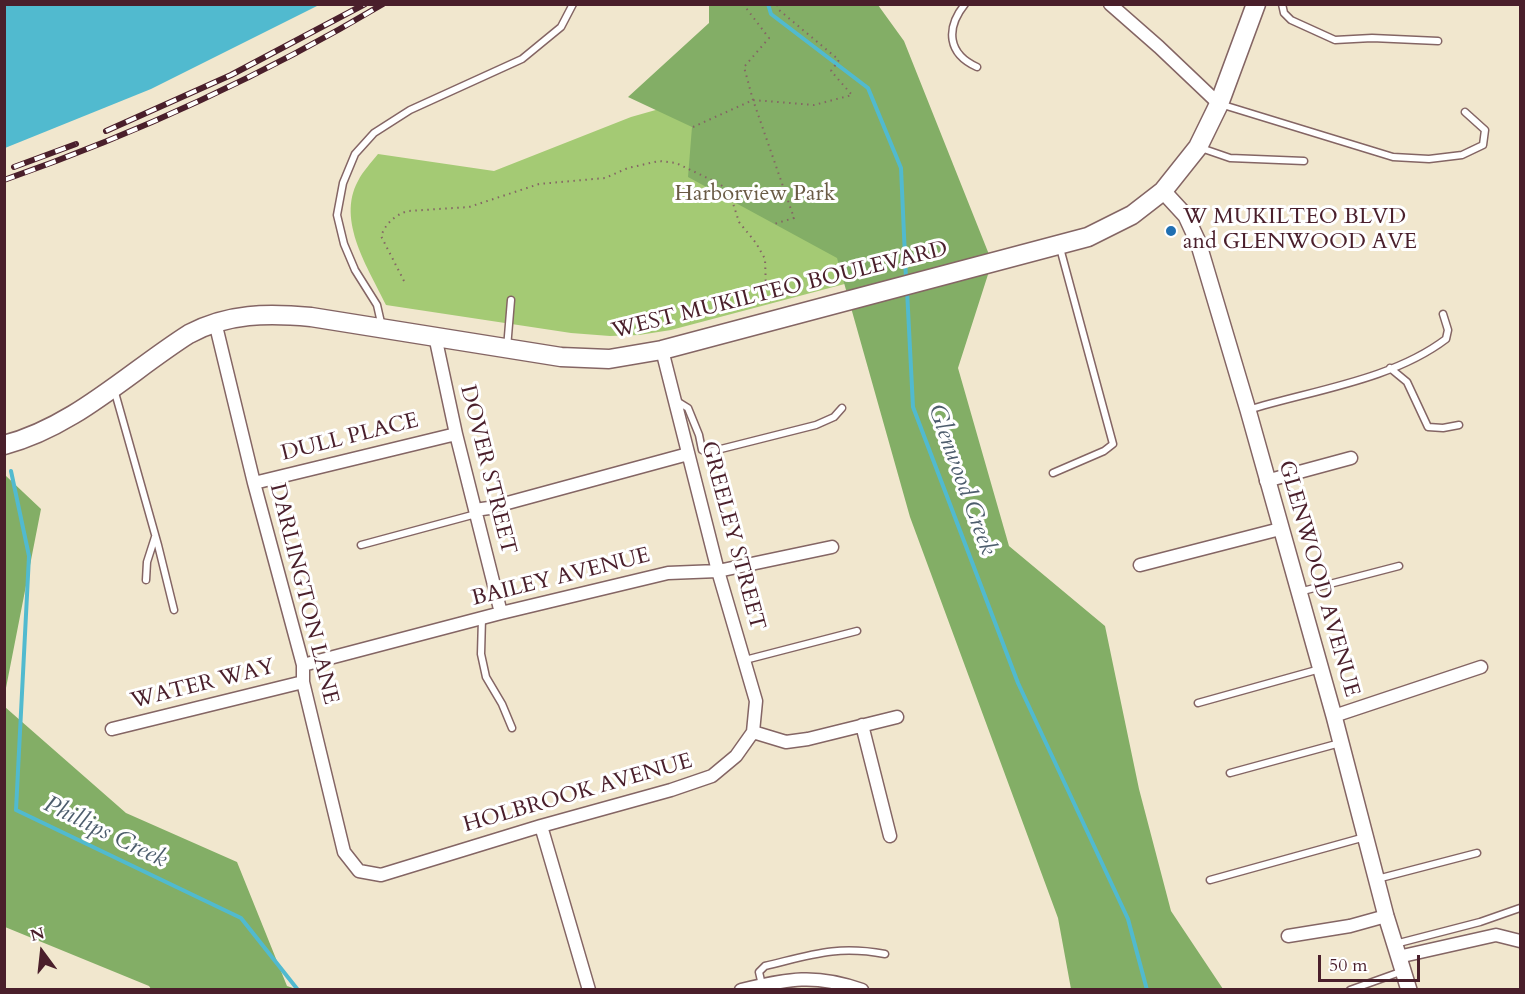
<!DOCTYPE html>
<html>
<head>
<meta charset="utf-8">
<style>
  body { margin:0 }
  #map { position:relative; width:1525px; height:994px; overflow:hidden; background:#f1e7ce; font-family:Cardo,serif }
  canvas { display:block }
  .frame { position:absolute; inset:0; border:6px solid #4a1f2b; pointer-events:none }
  .north { position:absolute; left:12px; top:922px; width:60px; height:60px; -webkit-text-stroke:4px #fff; paint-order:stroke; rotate:345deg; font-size:16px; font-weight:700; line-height:24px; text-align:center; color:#4a1f2b }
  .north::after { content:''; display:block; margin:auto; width:21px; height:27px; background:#4a1f2b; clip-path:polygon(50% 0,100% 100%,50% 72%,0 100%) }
  .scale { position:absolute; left:1318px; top:955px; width:102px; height:27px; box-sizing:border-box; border:3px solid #4a1f2b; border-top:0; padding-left:8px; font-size:18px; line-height:21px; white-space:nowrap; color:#4a1f2b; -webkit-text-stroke:4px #fff; paint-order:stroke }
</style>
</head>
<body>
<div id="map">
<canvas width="1525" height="994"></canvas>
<div class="frame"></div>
<div class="north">N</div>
<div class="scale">50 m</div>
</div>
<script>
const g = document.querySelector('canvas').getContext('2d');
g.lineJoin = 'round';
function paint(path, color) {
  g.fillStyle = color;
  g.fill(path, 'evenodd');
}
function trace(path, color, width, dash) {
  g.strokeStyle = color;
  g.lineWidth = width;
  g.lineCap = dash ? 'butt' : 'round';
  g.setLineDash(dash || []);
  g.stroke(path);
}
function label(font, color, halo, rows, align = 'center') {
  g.font = font + ' Cardo,serif';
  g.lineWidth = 6;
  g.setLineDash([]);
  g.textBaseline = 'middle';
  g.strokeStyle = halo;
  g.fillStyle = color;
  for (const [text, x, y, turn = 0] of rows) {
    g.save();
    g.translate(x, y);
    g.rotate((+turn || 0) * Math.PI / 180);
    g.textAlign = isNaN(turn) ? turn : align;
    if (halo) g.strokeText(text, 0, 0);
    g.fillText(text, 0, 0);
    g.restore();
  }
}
paint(new Path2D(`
  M832 60 871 277 671 330 639 335 610 336 571 333 386 305C369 269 336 221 358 181 363 171 371 163 378 154L494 171 631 117Z`), '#a4ca74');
paint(new Path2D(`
  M709 5H878L904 41 992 262 958 368 1009 546 1105 626 1139 789 1171 911 1223 989H1071L1058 918 910 517 837 258 688 177 692 127 628 97 709 23Z
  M5 475 41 509 5 693Z
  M5 707 126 813 237 862 287 986 296 989H151L149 986 5 927Z`), '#83ae66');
paint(new Path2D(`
  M5 4H319V5L151 89 5 148Z`), '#51bacf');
trace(new Path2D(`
  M768 4 771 14 868 88 901 168 906 279
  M907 290 913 407 1018 683 1128 919 1147 990
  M11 471 29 556 16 810 241 918 298 990`), '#51bacf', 4);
const service = new Path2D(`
  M965 4C945 29 948 54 977 67
  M1282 4 1284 13 1291 20 1335 40 1372 38 1438 41
  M1220 104 1393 157 1429 159 1462 155 1483 145 1485 130 1465 112
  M1201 148 1230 158 1304 161
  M382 327 377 305 355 270 344 244 337 215 343 183 355 154 374 133 410 110 522 59 561 27 573 4
  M507 348 511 300
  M1390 368 1407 382 1428 427 1443 428 1459 425
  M114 389 158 545 174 610
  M675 400 688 408 699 435 702 450 709 452 816 425 834 417 842 408
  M1248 410C1313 390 1392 380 1446 339L1448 330 1443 314
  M1053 473 1104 451 1113 444 1060 248
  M361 545 476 514
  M146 580 147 562 155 537
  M1299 592 1399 566
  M482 618 481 654 486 677 502 704 512 728
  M745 660 857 631
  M1198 703 1320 669
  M1230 773 1340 743
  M1377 879 1477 853
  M1210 880 1365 837
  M1395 944 1480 922 1520 908
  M762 985 759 972 765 966C811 955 836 945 885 954
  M1350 990 1403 971`);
const minor = new Path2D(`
  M1110 4 1159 47 1219 104
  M215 322 254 483 303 665V682L344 852 359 871 381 875 541 826 671 790 712 776 736 756 753 732 786 742 808 739 897 717
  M435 336 456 434 501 613
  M662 350 718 571 756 701 753 732
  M1266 481 1351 458
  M254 483 456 434
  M475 510 489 508 688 454
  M1140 565 1280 529
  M303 665 501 613 668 573 718 571 832 547
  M1334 716 1481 667
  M862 725 890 836
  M112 729 303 682
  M541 826 589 990
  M1288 936 1350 926 1386 916
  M1398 957 1496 935 1520 941
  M741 990C788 979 815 973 862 990`);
const tertiary = new Path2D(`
  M1163 191 1186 216 1198 242 1248 410 1334 716 1386 916 1409 990`);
const secondary = new Path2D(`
  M4 445C74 427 129 372 189 334 228 313 268 313 311 317L561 357 609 359 662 350 1088 237 1132 215 1163 191 1198 147 1219 104 1256 4`);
trace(service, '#846564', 9);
trace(minor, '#846564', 15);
trace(tertiary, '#846564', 18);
trace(secondary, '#846564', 21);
trace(new Path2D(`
  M743 4 769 38 744 67 753 100 794 218 774 224
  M693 127 753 100 814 105 852 95 831 71 839 60 779 10 777 4
  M404 281 381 236C386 223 395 215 408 211L469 207 539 184 605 178 628 168 659 161 676 163 720 184 730 194 739 222 756 243 765 259 766 289`), '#846564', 2, [1.5, 4.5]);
trace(service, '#fff', 6);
trace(minor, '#fff', 12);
trace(tertiary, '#fff', 15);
trace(secondary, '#fff', 18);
const rail = new Path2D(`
  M106 131 231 75 365 4
  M14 167 76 144
  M4 180C135 134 264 75 383 4`);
trace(rail, '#4a1f2b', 6);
trace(rail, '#fff', 4, [11]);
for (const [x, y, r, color] of [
  [1171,231,6,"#1f6fb2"]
]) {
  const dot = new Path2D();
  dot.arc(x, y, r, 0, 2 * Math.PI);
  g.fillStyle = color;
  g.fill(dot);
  trace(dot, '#fff', 2);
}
label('22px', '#6a5b45', '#fff', [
  ["Harborview Park",755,195]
]);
label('22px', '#4a1f2b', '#fff', [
  ["W MUKILTEO BLVD",1183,218],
  ["and GLENWOOD AVE",1183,243]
], 'left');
label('22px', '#4a1f2b', '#fff', [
  ["WEST MUKILTEO BOULEVARD",780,291,-14],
  ["DULL PLACE",350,438,-14],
  ["DOVER STREET",487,470,76],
  ["GREELEY STREET",732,536,75],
  ["BAILEY AVENUE",561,578,-14],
  ["GLENWOOD AVENUE",1318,579,74],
  ["DARLINGTON LANE",303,594,76],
  ["WATER WAY",203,685,-14],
  ["HOLBROOK AVENUE",578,794,-16]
]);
label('italic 24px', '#4d5d6d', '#fff', [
  ["Glenwood Creek",961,480,70],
  ["Phillips Creek",105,833,26]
]);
</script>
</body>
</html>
